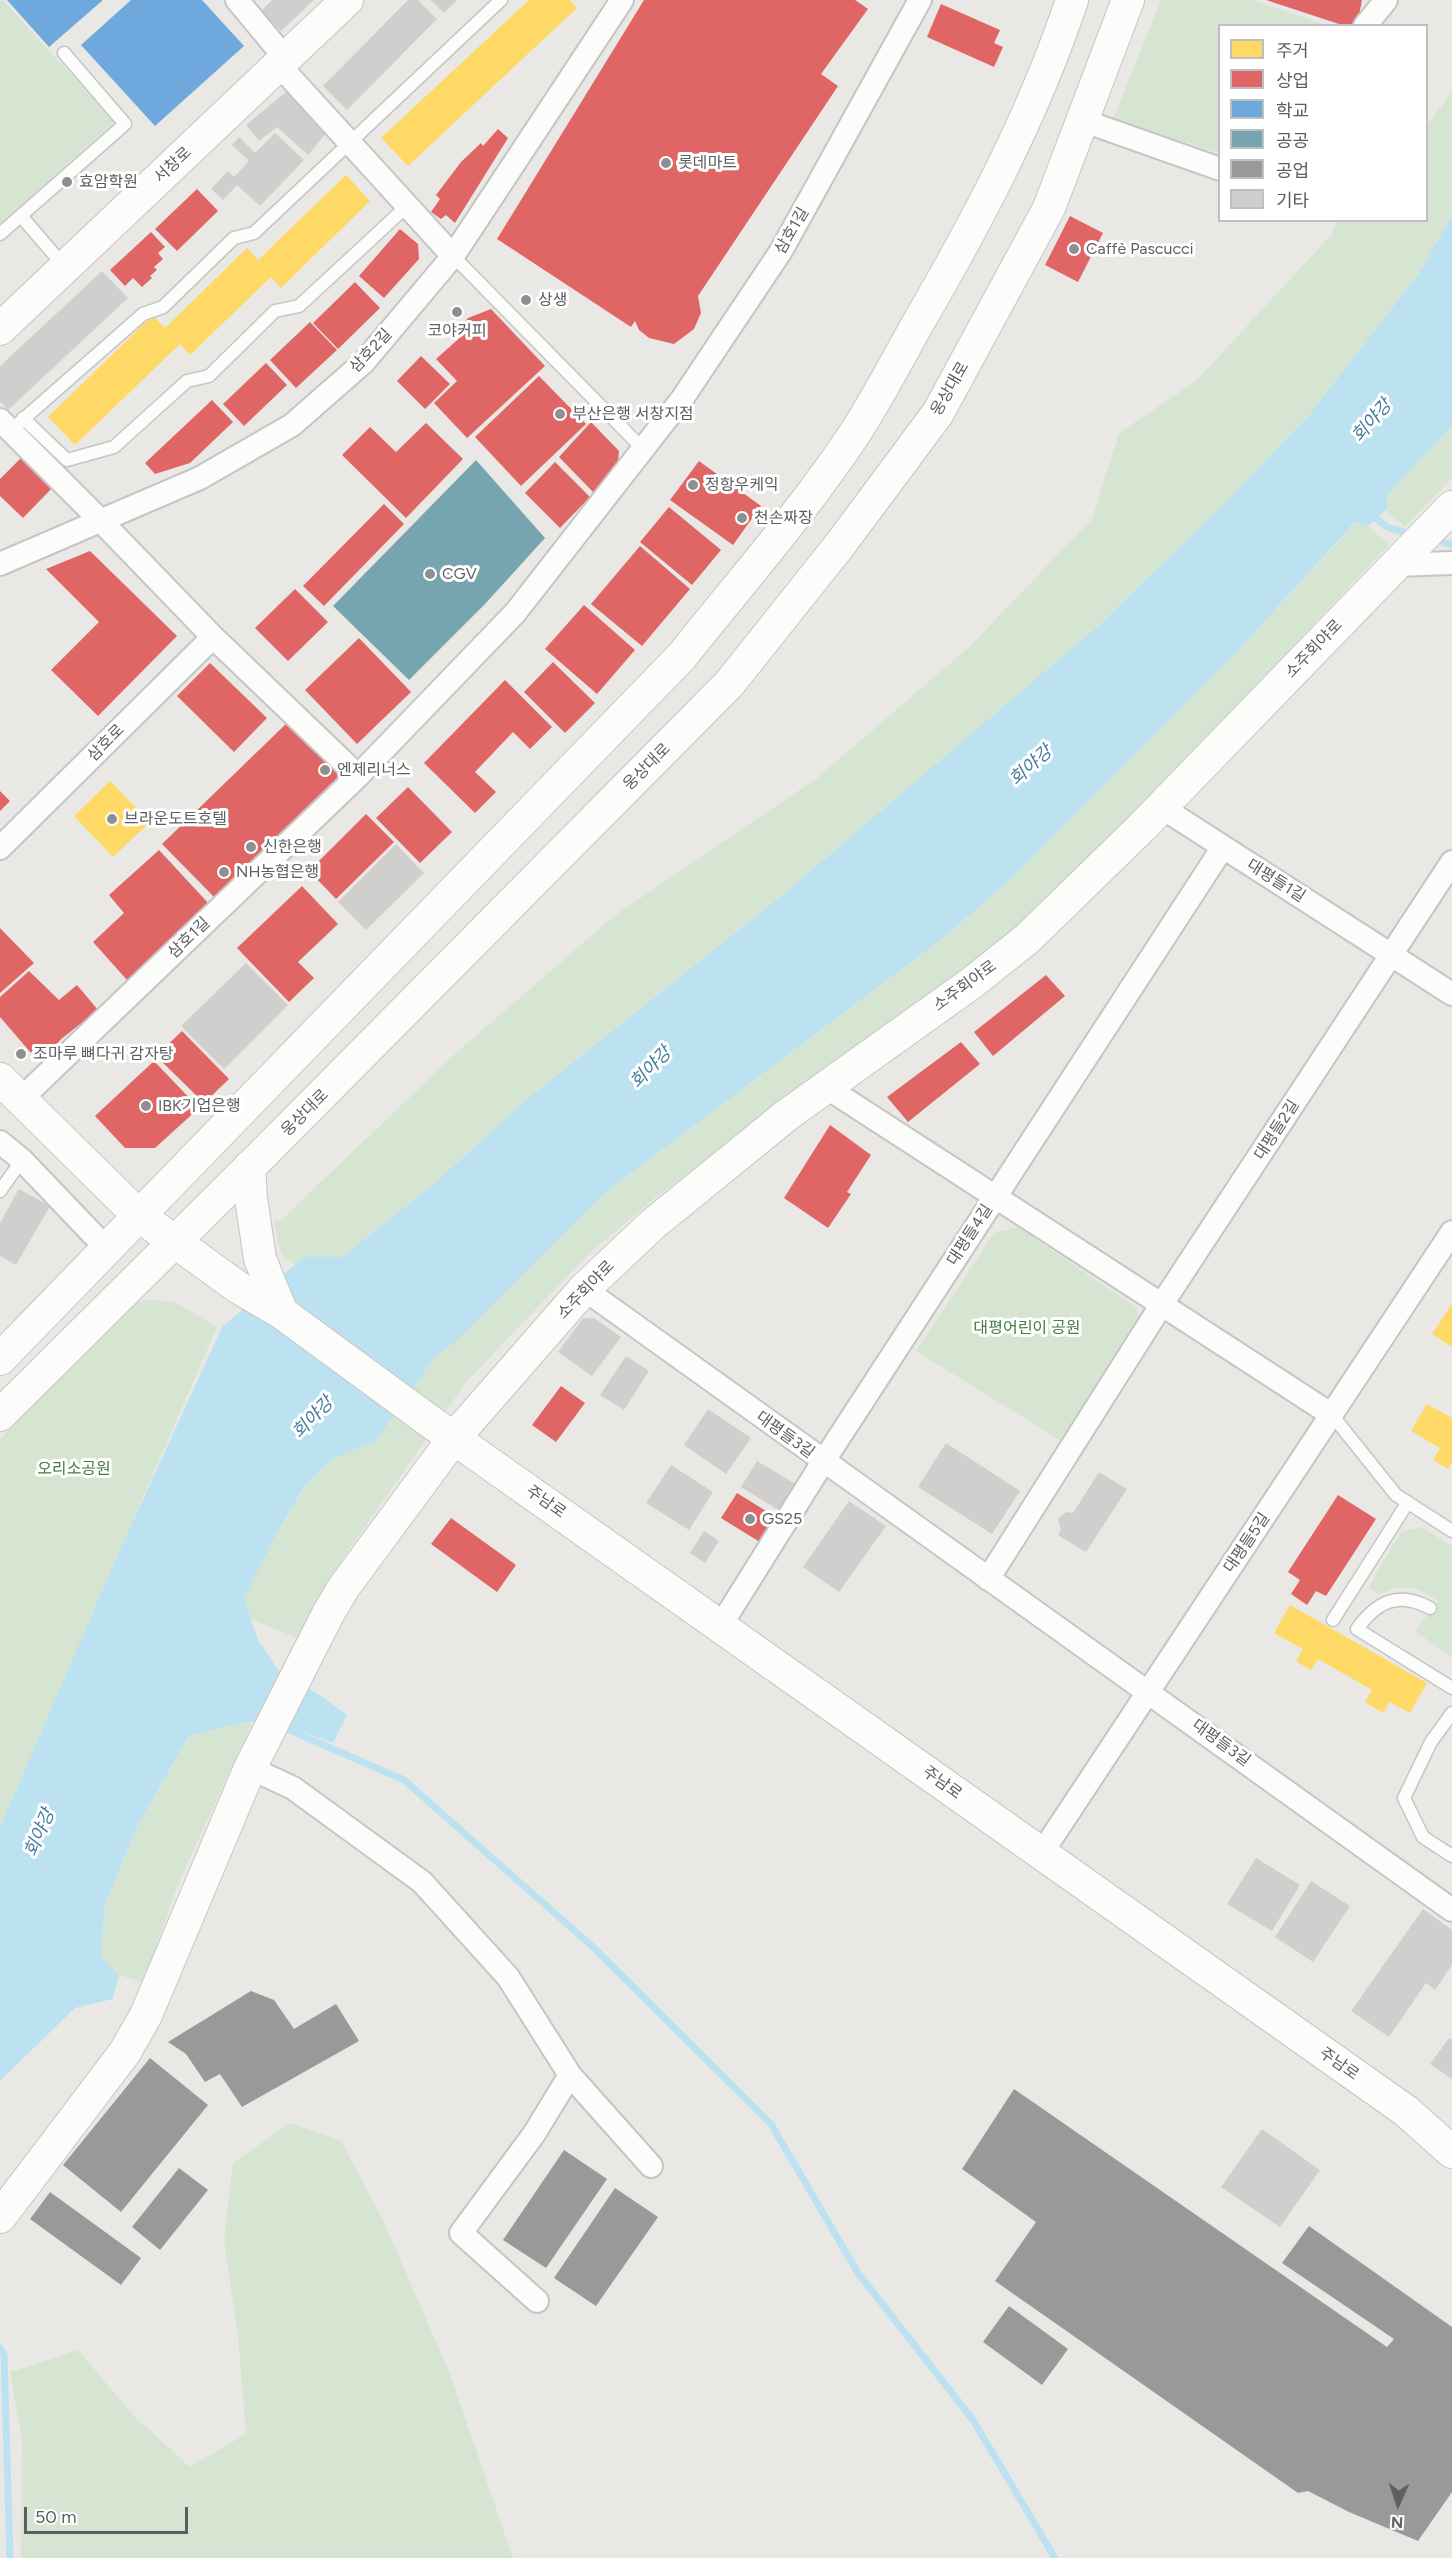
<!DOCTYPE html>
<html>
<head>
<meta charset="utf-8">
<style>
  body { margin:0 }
  #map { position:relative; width:1452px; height:2558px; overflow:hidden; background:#eae8e5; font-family:Figtree,"Noto Sans KR",sans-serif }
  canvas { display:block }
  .legend { position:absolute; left:1218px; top:24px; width:210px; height:198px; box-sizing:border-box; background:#fff; border:2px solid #bdbfc0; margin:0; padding:8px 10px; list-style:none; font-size:18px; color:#5b5f62 }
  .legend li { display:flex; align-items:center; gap:12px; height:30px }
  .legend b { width:30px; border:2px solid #bdbfc0 }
  .north { position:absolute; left:1368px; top:2474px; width:60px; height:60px; -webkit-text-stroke:4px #fff; paint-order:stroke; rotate:183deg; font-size:16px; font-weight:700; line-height:24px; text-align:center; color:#5b5f62 }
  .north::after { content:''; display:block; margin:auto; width:21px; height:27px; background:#5b5f62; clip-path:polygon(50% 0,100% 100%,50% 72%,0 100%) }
  .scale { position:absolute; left:24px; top:2507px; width:164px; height:27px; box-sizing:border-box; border:3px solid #5b5f62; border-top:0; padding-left:8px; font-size:18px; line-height:21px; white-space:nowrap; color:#5b5f62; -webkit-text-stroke:4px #fff; paint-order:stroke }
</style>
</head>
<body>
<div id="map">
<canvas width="1452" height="2558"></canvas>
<ul class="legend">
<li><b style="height:16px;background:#ffd966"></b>주거</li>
<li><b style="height:16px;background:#e06666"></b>상업</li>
<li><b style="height:16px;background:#6fa8dc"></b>학교</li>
<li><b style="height:16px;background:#76a5af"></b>공공</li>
<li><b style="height:16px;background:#999"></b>공업</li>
<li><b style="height:16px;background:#d1cfce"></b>기타</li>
</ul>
<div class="north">N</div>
<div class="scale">50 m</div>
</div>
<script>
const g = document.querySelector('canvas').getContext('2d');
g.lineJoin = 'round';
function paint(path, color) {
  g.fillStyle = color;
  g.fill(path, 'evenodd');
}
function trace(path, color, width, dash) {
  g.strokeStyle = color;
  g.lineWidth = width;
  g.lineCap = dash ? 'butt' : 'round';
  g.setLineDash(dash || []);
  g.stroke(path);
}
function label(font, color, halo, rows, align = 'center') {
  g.font = font + ' Figtree,"Noto Sans KR",sans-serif';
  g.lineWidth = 6;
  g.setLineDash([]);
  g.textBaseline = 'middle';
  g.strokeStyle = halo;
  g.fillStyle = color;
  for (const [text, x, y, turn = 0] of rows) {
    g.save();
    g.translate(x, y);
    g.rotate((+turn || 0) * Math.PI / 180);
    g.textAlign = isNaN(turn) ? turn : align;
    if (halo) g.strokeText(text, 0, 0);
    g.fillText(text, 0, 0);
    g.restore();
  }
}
paint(new Path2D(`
  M0 0H3L114 122 0 224Z
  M1161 0H1252L1326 25 1220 26 1219 153 1113 119Z
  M1452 92V216L1417 276 1309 415 1222 506 1098 626 1001 710 786 892 527 1099 437 1181 342 1257H304L295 1265 281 1254 274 1220 280 1221 455 1054 614 916 817 778 968 648 1092 519 1119 433 1196 381 1332 234 1337 221 1426 220 1427 125Z
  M1452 426V478L1405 527 1386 510 1388 494Z
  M1356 522 1368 526 1389 545 1249 693 1051 897 1012 932 962 970 651 1201 590 1253 466 1382 326 1583 297 1638 251 1619 244 1598 278 1531 303 1490 332 1459 376 1441 435 1357 453 1344 606 1192 943 938 1010 880 1235 654Z
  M1018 1227 1137 1308 1140 1326 1066 1444 916 1351 994 1233Z
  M151 1299 175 1302 217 1327 0 1827V1439L135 1303Z
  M1422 1527 1452 1546V1658L1415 1631 1438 1601C1416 1586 1403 1583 1379 1594L1368 1588 1401 1532Z
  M252 1723 177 1886 144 1983 119 1975 101 1957 105 1904 138 1825 190 1735 235 1724Z
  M290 2123 341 2141 384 2222 450 2374 513 2558H21L22 2441 10 2372 78 2350 134 2416 190 2467 246 2434 238 2336 224 2241 233 2163Z`), '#d6e5d2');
paint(new Path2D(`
  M1452 216V426L1388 494 1386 510 1368 526 1355 522 1235 654 1010 880 943 938 606 1192 453 1344 435 1357 376 1441 332 1459 303 1489 278 1531 244 1598 258 1640 279 1671 318 1694 347 1715 333 1743C309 1734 283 1722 257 1722 234 1723 211 1730 189 1736L138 1825 105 1904 101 1957 119 1975 113 1999 75 2008 0 2081V1827L122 1545 222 1327 304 1257H342L437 1181 527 1099 786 892 1098 626 1222 506 1309 415 1417 276Z`), '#bce2f2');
paint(new Path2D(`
  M529 0H570L577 8 408 166 381 138Z
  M346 175 370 201 281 288 271 277 190 355 180 344 75 445 48 417 153 315 165 328 247 248 258 260Z
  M110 781 150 822 113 857 74 816Z
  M1452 1304V1347L1432 1334Z
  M1427 1404 1452 1418V1463L1448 1469 1433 1460 1440 1448 1411 1431Z
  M1290 1605 1427 1683 1410 1713 1389 1702 1383 1713 1365 1702 1372 1690 1318 1659 1311 1670 1296 1661 1303 1649 1274 1633Z`), '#ffd966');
paint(new Path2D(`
  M644 0H855L868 9 821 74 838 86 698 296 701 313 694 329 674 344 649 338 639 330 635 321 631 327 497 239Z
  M1266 0H1362L1357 26H1345Z
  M941 4 1000 30 994 43 1003 47 994 67 927 37Z
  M498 129 508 138 455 223 446 215 441 219 431 212 440 199 436 195 461 162 481 143 483 146Z
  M197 189 218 211 177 251 155 229Z
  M1070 216 1103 233 1078 282 1045 265Z
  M400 229 418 244 419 259 384 298 359 276Z
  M151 232 165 247 158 253 163 259 154 267 157 270 150 276 152 278 142 287 133 278 125 286 110 270Z
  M355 282 380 308 338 349 313 323Z
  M491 309 545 366 467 438 434 403 457 381 436 359 464 334 462 325 468 318Z
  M310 322 337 350 296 388 270 360Z
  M421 356 450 384 425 409 397 381Z
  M266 363 287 385 244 426 223 404Z
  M539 376 586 424 521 486 475 437Z
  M212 400 233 422 190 463 155 474 145 463Z
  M591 422 619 451 618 462 595 494 559 457Z
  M426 423 463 459 406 518 342 455 370 427 396 452Z
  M25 454 56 484 23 518 0 496V479Z
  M699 461 761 506 733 545 670 500Z
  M555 462 590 497 560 528 525 493Z
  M384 504 404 524 324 606 303 586Z
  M669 507 721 550 692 585 640 542Z
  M640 546 690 589 642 646 591 604Z
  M90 551 177 636 98 716 51 670 99 622 46 569Z
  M295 589 328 622 288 661 255 628Z
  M584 605 635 650 597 694 545 649Z
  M359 638 411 692 357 744 305 690Z
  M553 662 595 703 565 733 524 692Z
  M210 663 267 718 234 752 177 696Z
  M505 680 552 727 530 749 513 732 475 772 496 792 475 813 424 763Z
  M290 720 342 773 214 897 162 844Z
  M408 787 452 832 420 863 376 818Z
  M0 791 10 801 0 811Z
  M366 814 394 842 336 899 309 871Z
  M159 850 210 905 127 980 93 942 124 913 109 895Z
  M302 886 338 924 298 962 314 978 289 1002 237 948Z
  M0 928 34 963 0 993Z
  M29 971 59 1000 77 985 98 1010 60 1040 52 1052 44 1055 31 1053 0 1017V997Z
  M1046 975 1065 996 993 1056 974 1032Z
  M182 1031 229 1079 204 1103 156 1056Z
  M961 1042 980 1064 908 1122 887 1097Z
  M154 1061 199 1108 155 1148H125L95 1116Z
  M830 1125 871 1155 847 1192 851 1194 828 1228 784 1198Z
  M561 1386 585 1403 556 1442 532 1425Z
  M737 1493 779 1519 763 1544 721 1518Z
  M1338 1495 1376 1519 1326 1596 1316 1591 1307 1605 1291 1594 1300 1580 1288 1572Z
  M451 1518 516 1565 497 1592 431 1544Z`), '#e06666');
paint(new Path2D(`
  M7 0H103L49 47Z
  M131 0H202L244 46 155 126 81 45Z`), '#6fa8dc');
paint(new Path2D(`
  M476 460 545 538 485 604 409 680 333 606Z`), '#76a5af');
paint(new Path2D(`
  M251 1991 274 2000 294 2029 336 2004 359 2041 242 2107 220 2074 205 2082 186 2054 168 2042Z
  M150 2058 208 2105 121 2212 63 2165Z
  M1014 2089 1387 2347 1394 2339 1282 2263 1309 2226 1452 2327V2492L1418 2541 1349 2512 1308 2491 1298 2493 995 2281 1036 2222 962 2169Z
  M564 2150 607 2179 546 2268 503 2240Z
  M179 2168 208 2190 160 2250 132 2227Z
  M615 2188 658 2217 596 2306 554 2278Z
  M50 2192 141 2258 121 2285 30 2219Z
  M1009 2306 1068 2349 1042 2385 983 2342Z`), '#999');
trace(new Path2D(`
  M1370 514 1389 528 1402 531
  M1443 542 1452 545
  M280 1726 404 1780 593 1947 771 2124 858 2273 973 2420 1055 2558
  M0 2348 4 2355 10 2558`), '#bce2f2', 7);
paint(new Path2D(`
  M272 0H314L281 31 261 11Z
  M408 0H418L437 19 347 110 323 86Z
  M431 0H457L444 13Z
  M288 90 327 132 308 155 277 127 259 141 246 125Z
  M275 133 304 160 260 206 237 185 223 200 211 189 228 171 234 177 249 161 232 145 239 137 255 153Z
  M102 271 128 298 8 410 0 402V366Z
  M396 844 424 873 366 930 338 902Z
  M246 963 288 1005 224 1069 181 1026Z
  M19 1189 50 1206 16 1265 0 1256V1223Z
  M583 1318H594L621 1337 592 1376 558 1352Z
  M626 1356 649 1371 624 1410 600 1395Z
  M708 1409 751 1438 726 1474 684 1445Z
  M946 1443 1020 1491 992 1534 918 1487Z
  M757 1461 799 1486 783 1513 741 1487Z
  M671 1465 713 1492 689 1530 646 1503Z
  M1099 1472 1127 1489 1086 1552 1058 1535 1061 1530 1058 1519 1066 1512 1073 1513Z
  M849 1501 886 1526 839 1592 803 1567Z
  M704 1531 719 1541 705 1563 690 1553Z
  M1256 1858 1300 1885 1272 1931 1227 1904Z
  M1311 1881 1350 1906 1313 1962 1275 1937Z
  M1423 1909 1452 1930V1965L1435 1990 1426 1983 1389 2037 1351 2011Z
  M1449 2038 1452 2040V2079L1430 2064Z
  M1262 2129 1320 2170 1280 2227 1221 2187Z`), '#d1cfce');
const lane = new Path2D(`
  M21 216 64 266
  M0 234 125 124 64 53
  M453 256 643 449
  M23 418 67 460 114 447 187 381 209 376 275 311 299 306 407 206
  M11 430 143 314 163 307 234 238 254 233 501 0
  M0 1191 22 1160
  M1332 1415 1396 1495 1452 1531
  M1430 1608C1399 1591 1377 1601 1357 1629L1452 1688
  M1333 1620 1408 1502
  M1452 1713 1431 1742 1404 1798 1423 1837 1452 1856`);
const street = new Path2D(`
  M237 0 286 59
  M1365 26 1386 0
  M279 65 453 256
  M1084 121 1220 169
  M0 420 100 520 213 637 358 776
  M0 564 200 478 292 425 364 362 453 256 622 0
  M1395 565 1452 563
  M1161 807 1452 994
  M0 848 213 637
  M826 1087 1332 1415
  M20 1100 358 776 515 613 682 399 781 251 920 0
  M0 1142 22 1160 107 1249
  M584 1289C872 1498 1164 1701 1452 1910
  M988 1579 1162 1304 1452 862
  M721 1625 823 1462 1223 847
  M250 1768 293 1788 422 1882 508 1977 570 2075 651 2166
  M1041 1854 1452 1232
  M537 2301 461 2233 534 2134 570 2075`);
const secondary = new Path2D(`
  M0 329 347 0
  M0 1079 138 1215 239 1288 282 1313 428 1420 1406 2111 1452 2152
  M249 1167 251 1198 260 1259 282 1313
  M0 1359 682 656C741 582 805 509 857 430 879 395 898 359 918 323 978 220 1034 114 1072 0
  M0 1415 257 1160 729 684 839 546 938 413 1049 208 1128 0
  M0 2217 125 2052 146 2015 250 1768 328 1614 344 1587 454 1438 584 1289 653 1224 787 1115 973 982 1027 939 1142 827 1452 507`);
trace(lane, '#c4c5c5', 15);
trace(street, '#c4c5c5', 26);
trace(secondary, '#c4c5c5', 34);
trace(lane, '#fcfcfb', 12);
trace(street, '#fcfcfb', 22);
trace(secondary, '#fcfcfb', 32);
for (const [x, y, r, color] of [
  [666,163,6,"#8d8f90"],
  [67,182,6,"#8d8f90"],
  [1074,249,6,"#8d8f90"],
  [526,300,6,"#8d8f90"],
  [457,312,6,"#8d8f90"],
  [560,414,6,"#8d8f90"],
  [693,485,6,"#8d8f90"],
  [742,518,6,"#8d8f90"],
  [430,574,6,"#8d8f90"],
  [325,770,6,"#8d8f90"],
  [112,819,6,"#8d8f90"],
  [251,847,6,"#8d8f90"],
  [224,872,6,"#8d8f90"],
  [21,1054,6,"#8d8f90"],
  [146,1106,6,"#8d8f90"],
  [750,1519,6,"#8d8f90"]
]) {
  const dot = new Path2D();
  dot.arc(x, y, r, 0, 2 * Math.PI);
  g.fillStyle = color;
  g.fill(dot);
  trace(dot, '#fff', 2);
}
label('16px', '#5b5f62', '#fff', [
  ["롯데마트",678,163],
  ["효암학원",79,182],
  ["Caffè Pascucci",1086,249],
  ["상생",538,300],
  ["코야커피",457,331,"center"],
  ["부산은행 서창지점",572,414],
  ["정항우케익",705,485],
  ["천손짜장",754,518],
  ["CGV",442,574],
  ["엔제리너스",337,770],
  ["브라운도트호텔",124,819],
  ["신한은행",263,847],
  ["NH농협은행",236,872],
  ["조마루 뼈다귀 감자탕",33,1054],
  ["IBK기업은행",158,1106],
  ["GS25",762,1519]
], 'left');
label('16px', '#5b5f62', '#fff', [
  ["서창로",173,165,-43],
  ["삼호1길",792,231,-60],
  ["삼호2길",371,351,-47],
  ["웅상대로",950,389,-60],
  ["소주회야로",1314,649,-46],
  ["삼호로",106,743,-45],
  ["웅상대로",647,767,-45],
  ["대평들1길",1276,881,32],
  ["삼호1길",189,938,-44],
  ["소주회야로",965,986,-36],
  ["웅상대로",305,1113,-45],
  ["대평들2길",1277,1130,-57],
  ["대평들4길",970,1235,-57],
  ["소주회야로",586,1290,-46],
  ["대평들3길",785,1435,36],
  ["주남로",546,1502,35],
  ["대평들5길",1247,1543,-56],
  ["대평들3길",1221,1743,36],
  ["주남로",942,1783,36],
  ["주남로",1339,2064,35]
]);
label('16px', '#42803d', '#fff', [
  ["대평어린이 공원",1027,1328],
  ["오리소공원",74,1469]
]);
label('italic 18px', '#457c9e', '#fff', [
  ["회야강",1372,421,-49],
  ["회야강",1031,766,-42],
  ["회야강",651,1068,-46],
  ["회야강",313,1418,-46],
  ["회야강",40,1833,-67]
]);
</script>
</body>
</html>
